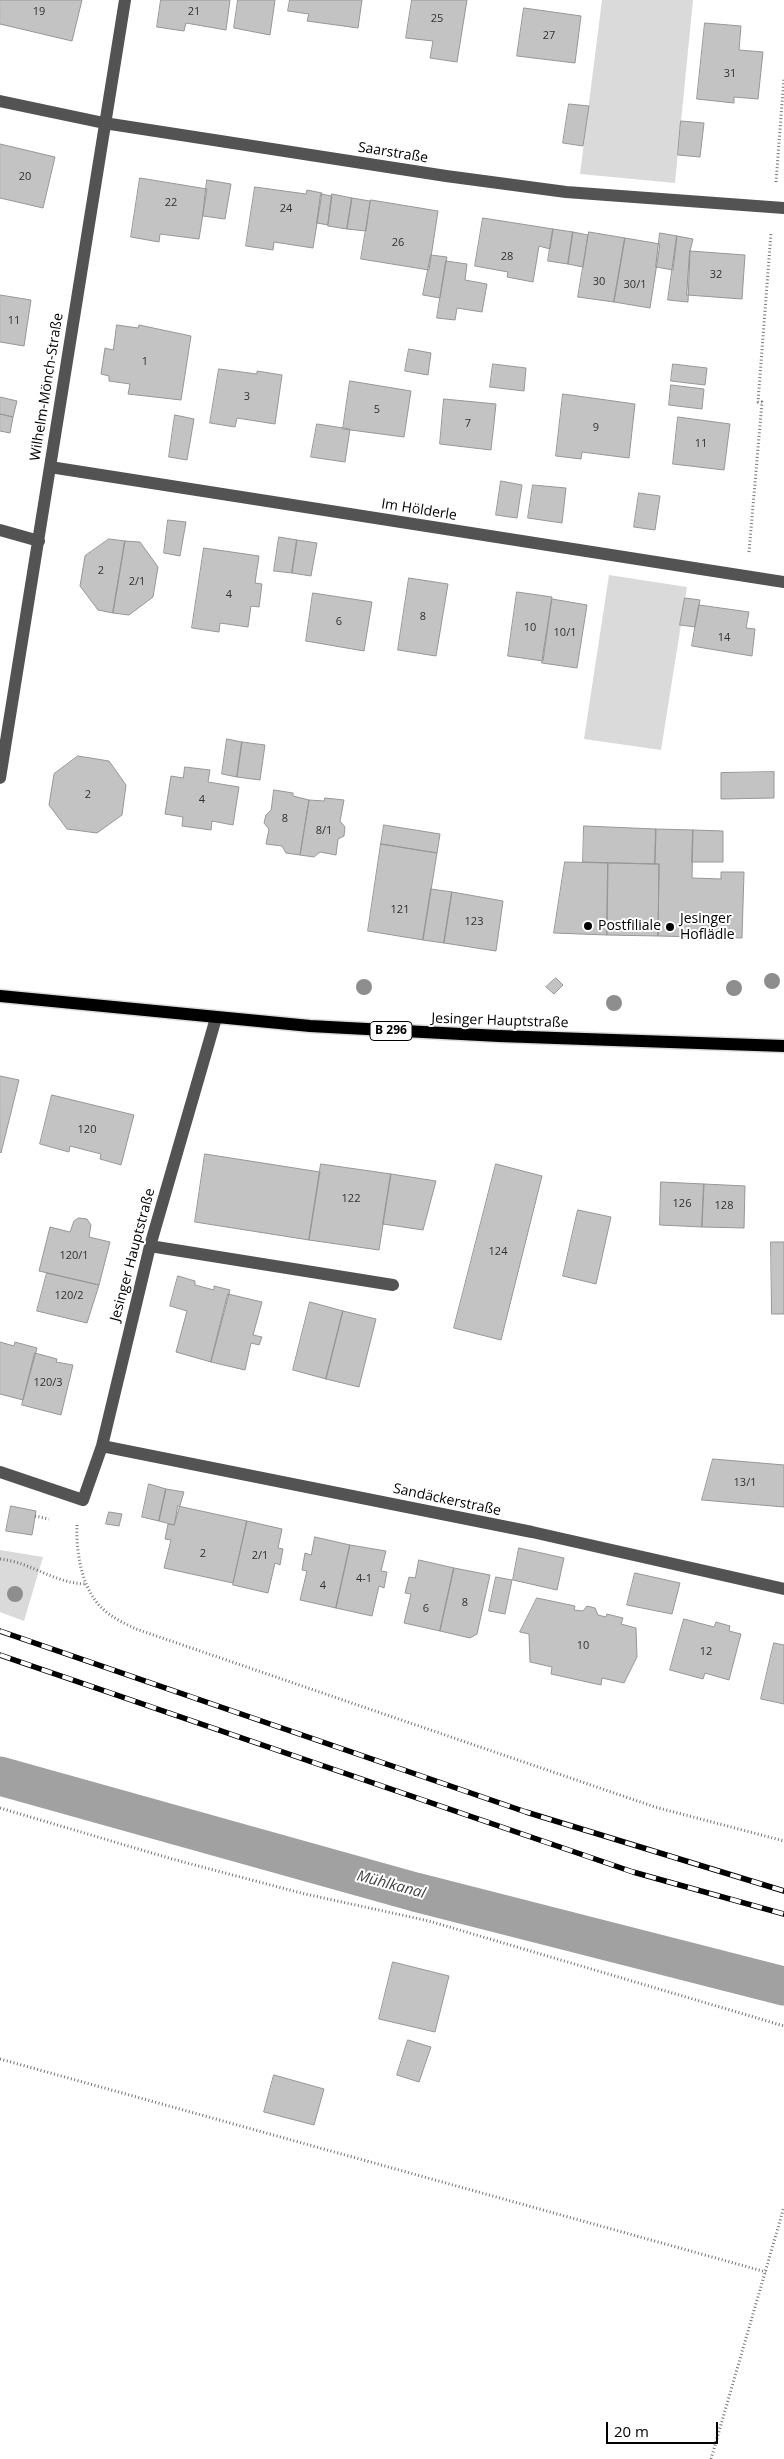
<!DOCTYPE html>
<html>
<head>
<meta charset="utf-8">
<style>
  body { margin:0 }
  #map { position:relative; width:784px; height:2459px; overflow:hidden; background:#fff; font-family:"Open Sans",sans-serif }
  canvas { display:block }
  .scale { position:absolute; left:606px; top:2422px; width:112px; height:22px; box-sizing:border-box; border:2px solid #000; border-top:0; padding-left:6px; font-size:15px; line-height:18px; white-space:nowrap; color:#000; -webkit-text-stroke:4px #fff; paint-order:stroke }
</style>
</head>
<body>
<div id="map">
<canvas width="784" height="2459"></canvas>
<div class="scale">20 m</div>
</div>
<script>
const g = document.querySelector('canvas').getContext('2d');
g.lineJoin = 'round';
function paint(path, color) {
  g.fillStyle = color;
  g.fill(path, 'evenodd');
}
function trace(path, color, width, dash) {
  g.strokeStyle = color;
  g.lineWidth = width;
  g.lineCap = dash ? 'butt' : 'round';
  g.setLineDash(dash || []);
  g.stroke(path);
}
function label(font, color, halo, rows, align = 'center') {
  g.font = font + ' "Open Sans",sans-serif';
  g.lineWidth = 4;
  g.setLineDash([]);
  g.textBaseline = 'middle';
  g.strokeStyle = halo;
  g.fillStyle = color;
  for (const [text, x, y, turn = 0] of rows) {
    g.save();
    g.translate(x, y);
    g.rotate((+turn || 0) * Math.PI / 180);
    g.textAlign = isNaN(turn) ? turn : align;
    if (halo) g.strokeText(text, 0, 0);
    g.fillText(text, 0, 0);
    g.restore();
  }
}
paint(new Path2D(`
  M602 0H693L675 183 580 174Z
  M609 575 687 587 661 750 584 739Z
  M0 1550 43 1557 24 1621 0 1612Z`), '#dadada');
trace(new Path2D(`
  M0 1776 415 1892 784 1986`), '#a1a1a1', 39);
const building = new Path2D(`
  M0 0H82L72 41 0 24Z
  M161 0H230L226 30 186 23 184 31 157 27Z
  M238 0H275L270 35 234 28Z
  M290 0H362L358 28 307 21 309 14 288 11Z
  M412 0H467L457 62 430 58 433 41 406 38Z
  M524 8 581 16 575 63 517 56Z
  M705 23 741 26 739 50 763 52 758 99 734 97V103L697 99Z
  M569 104 589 106 583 146 563 143Z
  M681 121 704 123 700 157 678 155Z
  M0 144 55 157 43 208 0 198Z
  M140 178 207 189 199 239 160 234 159 242 131 237Z
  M207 180 231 184 225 219 203 216Z
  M255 187 306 194 307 190 322 193 313 248 274 242 273 250 246 246Z
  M321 194 332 196 328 225 317 223Z
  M332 194 352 198 347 229 328 226Z
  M352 198 370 201 366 231 347 229Z
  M371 200 438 211 429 270 361 259Z
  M483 218 553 229 550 249 539 246 533 282 507 277 508 272 475 266Z
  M553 229 573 232 568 264 548 261Z
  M573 232 588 235 583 267 568 264Z
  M589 232 625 238 614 302 578 297Z
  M660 233 677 236 673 270 656 267Z
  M677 236 693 239 690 251 688 302 668 300Z
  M625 238 660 244 650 308 614 302Z
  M690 251 745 255 742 299 687 295Z
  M431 255 447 257 440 298 423 295Z
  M446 261 467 264 465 280 487 284 482 312 457 308 455 320 437 318Z
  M0 295 31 300 24 346 0 342Z
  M117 325 138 328 139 325 191 336 181 400 128 394 130 384 109 381V376L101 374 105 348 113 350Z
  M409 349 431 353 428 375 405 371Z
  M493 364 526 368 524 391 490 387Z
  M673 364 707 368 705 385 671 381Z
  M219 369 257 374V371L282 375 275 424 237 418 235 427 210 423Z
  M350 381 411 391 404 437 343 429Z
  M671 385 704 389 702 409 669 405Z
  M563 394 635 404 629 458 582 452 581 459 556 456Z
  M0 397 17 401 13 417 0 414Z
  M444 399 496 404 491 450 440 444Z
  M0 414 13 417 10 433 0 431Z
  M175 415 194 419 187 460 169 457Z
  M678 417 730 424 724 470 673 464Z
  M317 424 350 429 345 462 311 457Z
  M501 481 522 485 517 518 496 515Z
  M533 485 566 488 562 523 528 518Z
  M639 493 660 496 655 530 634 527Z
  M168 520 186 522 180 556 164 553Z
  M279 537 297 540 292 573 274 571Z
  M109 539 125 541 113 613 98 610 80 586 85 556Z
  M297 540 317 543 311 576 292 573Z
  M125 541 140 542 158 567 153 597 129 615 113 613Z
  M204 548 259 556 255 583 262 584 259 607 251 606 248 627 220 623 219 632 192 628Z
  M409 578 448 584 436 656 398 650Z
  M517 592 552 597 543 661 508 656Z
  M313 593 372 602 364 651 306 641Z
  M685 598 700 600 695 627 680 625Z
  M552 599 587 605 577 668 542 663Z
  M699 605 749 612 746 628 755 629 752 656 692 646Z
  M227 739 242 742 237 777 222 774Z
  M242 742 265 745 260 780 237 777Z
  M78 756 109 761 126 785 122 815 97 833 67 829 49 805 54 774Z
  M185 767 210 770 208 782 239 787 233 825 212 821 211 830 182 826 183 817 165 814 171 776 183 778Z
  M774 772V798L721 799V773Z
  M274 790 293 793V796L309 800 300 855 286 853 282 846 266 844 269 829 264 823 266 815 271 810Z
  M325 798 344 800 340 821 345 827 344 836 338 839 336 855 320 852 314 857 300 855 309 800 324 801Z
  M384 825 440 834 437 853 381 844Z
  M584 826 656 829 655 864 583 862Z
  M656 829 693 830 692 878 721 879V872H744L742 938 658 936 659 864H655Z
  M693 830 723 831V862H692Z
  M381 844 437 853 423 940 368 931Z
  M565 862 608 863 607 935 554 933Z
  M608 863 659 864 658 936 607 935Z
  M431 889 452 892 444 943 423 940Z
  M452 892 503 901 496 951 444 943Z
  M556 978 563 985 554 994 546 987Z
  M0 1076 19 1080 1 1153 0 1152Z
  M52 1095 134 1115 121 1165 100 1159 101 1154 70 1146 69 1152 40 1144Z
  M205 1154 320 1172 309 1240 195 1222Z
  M321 1164 391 1174 379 1250 309 1240Z
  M496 1164 542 1176 501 1340 454 1328Z
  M391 1174 436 1181 423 1230 383 1224Z
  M661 1182 704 1184 702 1227 660 1225Z
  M704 1184 745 1186 744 1228 702 1227Z
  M578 1210 611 1217 596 1284 563 1276Z
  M79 1218 87 1219 91 1225 89 1237 110 1242 99 1285 39 1271 50 1227 70 1232 74 1221Z
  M771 1242H784V1314H772Z
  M47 1273 99 1285 87 1323 37 1311Z
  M178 1276 195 1281V1285L214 1290V1286L230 1290 211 1362 176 1352 187 1311 170 1306Z
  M228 1294 262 1302 253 1335 262 1337 259 1345 251 1343 245 1370 211 1362Z
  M310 1302 343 1311 326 1379 293 1370Z
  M343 1311 376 1319 359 1387 326 1379Z
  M0 1342 14 1346 15 1342 37 1348 23 1400 0 1394Z
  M35 1353 57 1359 56 1362 73 1365 61 1415 22 1405Z
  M713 1459 784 1465V1507L702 1500Z
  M149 1484 166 1489 159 1521 142 1517Z
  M166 1489 184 1492 174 1525 159 1521Z
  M11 1506 36 1511 32 1535 6 1531Z
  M178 1506 247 1521 233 1583 164 1568 171 1540 165 1539 168 1524 174 1525Z
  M109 1512 122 1514 119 1526 106 1524Z
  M247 1521 282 1529 278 1548 283 1549 280 1565 275 1563 268 1593 233 1585Z
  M315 1537 350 1545 336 1608 300 1600 307 1571 302 1570 305 1553 311 1555Z
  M350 1545 386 1551 381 1571 387 1572 384 1588 379 1586 372 1616 336 1608Z
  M519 1548 564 1558 557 1590 513 1580Z
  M419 1560 454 1568 440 1631 404 1623 411 1594 405 1593 409 1577 415 1578Z
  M454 1568 490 1575 477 1634 470 1638 440 1631Z
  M635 1573 680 1583 672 1614 627 1605Z
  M496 1577 512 1580 505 1614 489 1611Z
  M537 1598 575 1606 574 1610 583 1611 587 1606 595 1608 598 1615 606 1617 607 1614 623 1618 621 1624 636 1628 637 1657 624 1683 602 1678 601 1685 551 1674 552 1667 530 1662 529 1634 520 1632Z
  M684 1619 714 1627 716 1622 730 1626 729 1631 741 1634 729 1680 705 1673 703 1679 670 1670Z
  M774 1643 784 1645V1704L761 1699Z
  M393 1962 449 1976 435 2032 379 2019Z
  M408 2040 431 2047 419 2082 397 2075Z
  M274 2075 324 2089 314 2125 264 2112Z`);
paint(building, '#c3c3c3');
trace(building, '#979797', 1);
const major = new Path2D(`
  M0 996 310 1026 499 1036 784 1046`);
trace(major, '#dbdbdb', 15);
trace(new Path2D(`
  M776 182 784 78
  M749 552 762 402H758L771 233
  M35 1516 49 1519
  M77 1525C76 1551 81 1586 100 1606 110 1617 124 1623 136 1629L655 1807 784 1841
  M0 1559C31 1562 55 1584 87 1584
  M0 1808 172 1859 301 1893 429 1921 784 2026
  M0 2059 766 2272
  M711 2459 784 2207`), '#757575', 3, [1, 2.5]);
trace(new Path2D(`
  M0 101 104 123 446 176 566 192 784 208
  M50 467 784 582
  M0 530 39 541
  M0 778 125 0
  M150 1246 393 1285
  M102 1446 532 1532 784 1589
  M0 1472 83 1500 102 1446 150 1246 216 1018`), '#535353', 12);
trace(major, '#000', 12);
const rail = new Path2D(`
  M0 1631 526 1812 784 1891
  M0 1655 633 1872 784 1914`);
trace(rail, '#000', 5.5);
trace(rail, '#fff', 4, [11]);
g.fillStyle = '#8e8e8e';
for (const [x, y] of [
  [772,981],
  [364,987],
  [734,988],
  [614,1003],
  [15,1594]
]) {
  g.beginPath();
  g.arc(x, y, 8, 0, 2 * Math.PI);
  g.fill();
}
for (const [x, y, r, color] of [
  [588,926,5,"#000"],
  [670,927,5,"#000"]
]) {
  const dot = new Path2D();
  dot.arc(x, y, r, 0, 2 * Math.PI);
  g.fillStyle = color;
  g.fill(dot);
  trace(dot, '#fff', 2);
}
label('11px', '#313131', null, [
  ["19",39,12],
  ["21",194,12],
  ["25",437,19],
  ["27",549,36],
  ["31",730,74],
  ["20",25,177],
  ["22",171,203],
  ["24",286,209],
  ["26",398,243],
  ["28",507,257],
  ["32",716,275],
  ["30",599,282],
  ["30/1",635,285],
  ["11",14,321],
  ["1",145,362],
  ["3",247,397],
  ["5",377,410],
  ["7",468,424],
  ["9",596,428],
  ["11",701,444],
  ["2",101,571],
  ["2/1",137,582],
  ["4",229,595],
  ["8",423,617],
  ["6",339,622],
  ["10",530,628],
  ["10/1",565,633],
  ["14",724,638],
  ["2",88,795],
  ["4",202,800],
  ["8",285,819],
  ["8/1",324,831],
  ["121",400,910],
  ["123",474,922],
  ["120",87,1130],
  ["122",351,1199],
  ["126",682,1204],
  ["128",724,1206],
  ["124",498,1252],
  ["120/1",74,1256],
  ["120/2",69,1296],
  ["120/3",48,1383],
  ["13/1",745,1483],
  ["2",203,1554],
  ["2/1",260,1556],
  ["4-1",364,1579],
  ["4",323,1586],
  ["8",465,1603],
  ["6",426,1609],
  ["10",583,1646],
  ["12",706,1652]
]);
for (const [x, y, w] of [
  [391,1031,42]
]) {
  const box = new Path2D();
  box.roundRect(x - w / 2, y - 9.5, w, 19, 4);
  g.fillStyle = '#fff';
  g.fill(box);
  trace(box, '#000', 1);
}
label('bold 12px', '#000', null, [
  ["B 296",391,1031]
]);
label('14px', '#000', '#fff', [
  ["Saarstraße",393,153,9],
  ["Wilhelm-Mönch-Straße",47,387,-81],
  ["Im Hölderle",419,510,9],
  ["Jesinger Hauptstraße",500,1021,2],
  ["Jesinger Hauptstraße",133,1255,-75],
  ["Sandäckerstraße",447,1500,12]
]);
label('14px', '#000', '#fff', [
  ["Jesinger",680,919],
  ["Hoflädle",680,935],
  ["Postfiliale",598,926]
], 'left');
label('italic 15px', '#424242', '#fff', [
  ["Mühlkanal",391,1885,15]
]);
</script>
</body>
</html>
